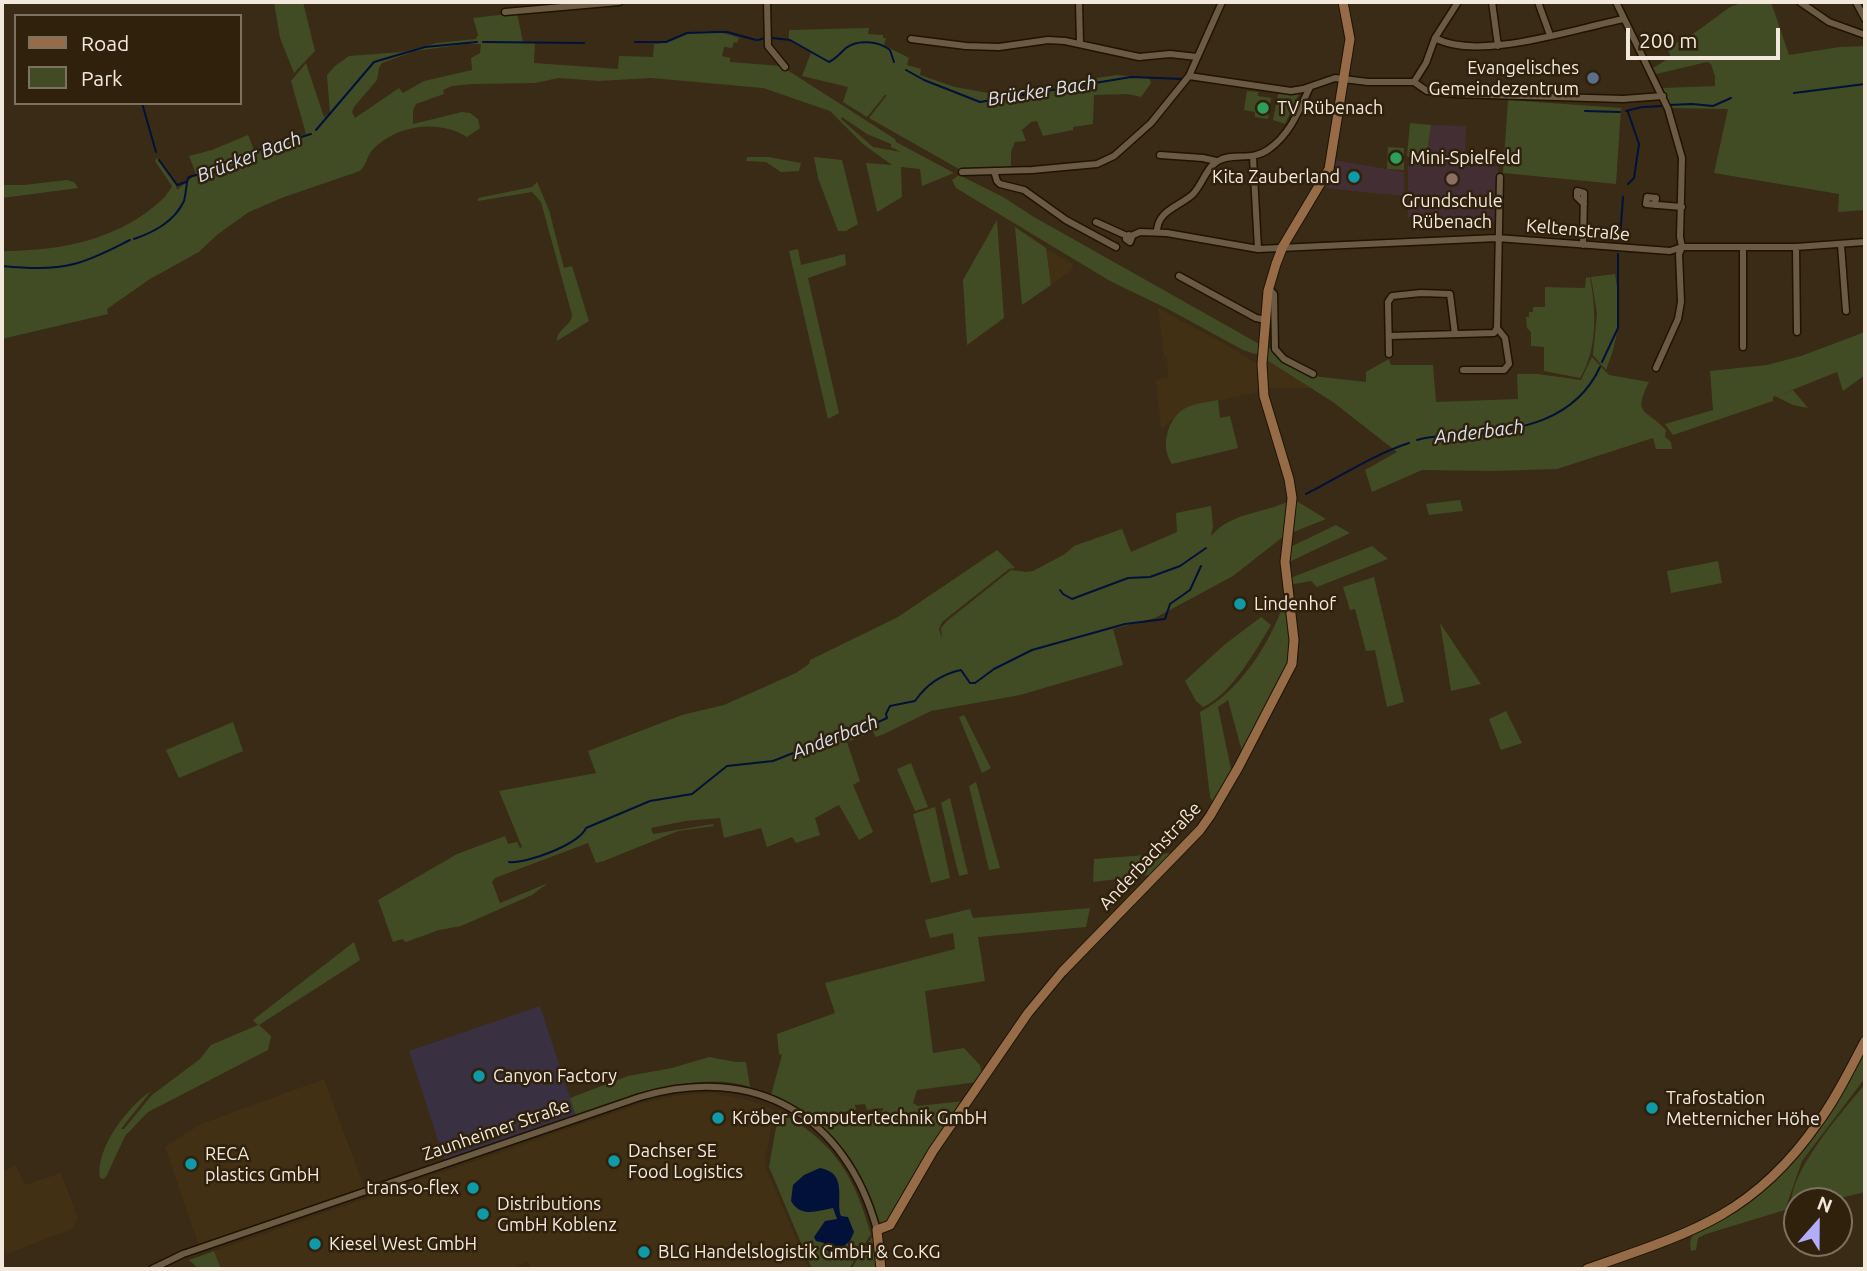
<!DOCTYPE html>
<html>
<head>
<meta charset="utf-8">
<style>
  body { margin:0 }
  #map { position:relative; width:1867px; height:1271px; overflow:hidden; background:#392b16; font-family:Ubuntu,sans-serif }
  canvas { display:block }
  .frame { position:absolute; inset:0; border:4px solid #f2e9dc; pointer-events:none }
  .legend { position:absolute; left:14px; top:14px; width:228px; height:91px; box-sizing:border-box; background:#2f210c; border:2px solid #7d715f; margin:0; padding:9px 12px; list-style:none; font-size:21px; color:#f2e9dc }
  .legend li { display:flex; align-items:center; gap:14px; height:35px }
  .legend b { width:35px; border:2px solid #7d715f }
  .north { position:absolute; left:1783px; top:1187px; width:70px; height:70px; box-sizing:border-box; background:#2f210c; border:2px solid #7d715f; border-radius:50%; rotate:21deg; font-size:19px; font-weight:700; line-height:28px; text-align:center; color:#f2e9dc }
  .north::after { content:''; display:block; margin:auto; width:24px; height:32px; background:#b3adf9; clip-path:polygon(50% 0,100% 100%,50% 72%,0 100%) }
  .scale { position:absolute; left:1626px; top:28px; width:154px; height:32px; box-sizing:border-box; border:4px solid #f2e9dc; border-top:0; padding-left:9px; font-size:21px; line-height:24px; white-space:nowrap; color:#f2e9dc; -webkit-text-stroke:5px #2f210c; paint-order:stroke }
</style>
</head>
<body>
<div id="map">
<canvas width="1867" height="1271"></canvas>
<div class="frame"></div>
<ul class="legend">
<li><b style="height:9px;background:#956b48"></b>Road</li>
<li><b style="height:19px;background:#414c24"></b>Park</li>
</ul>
<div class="north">N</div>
<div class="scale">200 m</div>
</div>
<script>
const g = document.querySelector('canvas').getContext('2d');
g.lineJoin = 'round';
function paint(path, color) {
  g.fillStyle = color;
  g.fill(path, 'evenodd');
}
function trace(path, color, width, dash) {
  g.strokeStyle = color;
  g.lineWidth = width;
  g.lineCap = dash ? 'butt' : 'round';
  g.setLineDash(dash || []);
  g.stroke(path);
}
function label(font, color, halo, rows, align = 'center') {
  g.font = font + ' Ubuntu,sans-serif';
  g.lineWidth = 5;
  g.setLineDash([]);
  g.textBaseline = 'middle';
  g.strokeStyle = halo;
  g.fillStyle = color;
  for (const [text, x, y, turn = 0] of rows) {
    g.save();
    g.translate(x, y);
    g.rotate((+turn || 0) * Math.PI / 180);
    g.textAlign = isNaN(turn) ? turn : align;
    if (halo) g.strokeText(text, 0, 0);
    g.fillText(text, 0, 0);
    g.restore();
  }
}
paint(new Path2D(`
  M1046 248 1073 264 1072 270 1051 285Z
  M1158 308 1223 343 1259 365 1260 392 1187 407 1161 429 1156 380 1168 378 1167 357H1164Z
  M1265 359 1311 388H1266Z
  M324 1079 365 1189 199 1246 165 1147 201 1124Z
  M711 1093 748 1100 775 1110 765 1161 766 1168 809 1269H532L528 1262 511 1269H221L214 1251 643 1103 681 1095Z
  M16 1166 25 1185 61 1173 78 1219 72 1229 6 1254 2 1243V1171Z`), '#423014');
paint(new Path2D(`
  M540 1006 576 1116 445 1162 409 1051Z`), '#393141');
paint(new Path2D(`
  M1431 125 1466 126 1465 165 1498 166 1496 221 1408 217V164L1412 161 1426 162Z
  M1334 160 1404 172V196L1324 188 1329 179 1333 180 1337 170 1333 169Z`), '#432f33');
paint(new Path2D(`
  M274 2H303L315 51 294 73 280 38Z
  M1744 2H1771L1789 55 1840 47 1865 46V210L1838 212 1839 194 1714 173 1728 109 1670 108 1663 88 1715 86V76L1711 64 1707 62 1656 74 1653 68 1671 57 1667 48 1693 34 1730 7Z
  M517 13 523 42H535L534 63 618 69 619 56 653 57 654 44C668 44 674 38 687 34 702 29 725 32 739 38L737 43 734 42 732 48 724 47 722 56 730 58V62L781 66 895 139 896 142 954 173 922 186 920 169 901 167 902 197 877 212 866 163 892 165 863 144 830 111 763 88 651 78 599 81 559 78 535 83 473 84 452 86 443 90 444 94 416 104 413 110V124L462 112 470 113 478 119 480 128 467 137C438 119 398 125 374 148 367 155 367 164 360 171L284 197 249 212 218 234 199 252 150 279 107 309 108 314 2 339V251C53 251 103 243 146 213 156 205 166 198 172 186L155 161 157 158 176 185 177 190 196 174 189 156 212 150 248 135 254 150 275 141 306 134 291 81 306 63 324 117 330 113 327 75 335 66 349 56 402 52 437 43 476 39 478 34 473 18ZM466 44H481L480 53 471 58 472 70 424 81 403 93 399 88 355 118 352 112 354 107 377 80 379 68 382 63 415 51ZM842 117 867 134 891 144V147L901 152 873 147 841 119Z
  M869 28 868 34 883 35V38H886L884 45 909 58 907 65 921 69 920 75 955 87 994 94V99L1077 86V81L1117 75 1149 78 1151 83 1141 97 1128 94 1094 95 1093 124 1073 127V130L1043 136 1037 121 1031 122 1022 130 1026 141 1015 142 1011 152V167L959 169 869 118 887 95H885L867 117 843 102 848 87 802 76 811 53 789 40V30Z
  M1247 91 1258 92V96L1271 98 1268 119 1255 117V112L1244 110Z
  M1278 94H1299L1285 124 1273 120Z
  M1508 100 1621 108 1616 184 1503 173Z
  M1410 123 1431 125 1426 160 1413 159 1407 156Z
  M1388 147 1404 148V170L1387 169Z
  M747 157H768L801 163 799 171 781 172 766 162 746 161Z
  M814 157 842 160 858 224 846 231H838L818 178Z
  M959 175 1003 197 1034 217 1261 345 1259 353 1255 354 1243 350 1168 309 1110 281 956 188 952 180Z
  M67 180 74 182 78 188 2 198V185H24Z
  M537 182 549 210 564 268 572 266 589 321 557 341C557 328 571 327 572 315L541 202 532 192 478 201V198L532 187Z
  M997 220 1004 318 967 345 963 280Z
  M1015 227 1046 248 1051 285 1022 305Z
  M798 249 801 265 845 254 846 265 808 278 839 413 828 419 789 251Z
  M1615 274C1621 309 1620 337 1606 370L1593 355 1597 314 1591 277Z
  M1590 277C1596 310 1598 349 1580 378L1544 371V347L1531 346V332L1527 328 1526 317H1529V312H1533V307H1545V287L1585 288 1586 278Z
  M1865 332V375L1843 391 1837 372 1777 396 1793 390 1808 408 1793 405 1775 396 1773 397V401L1673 435 1665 424 1713 410 1710 371 1767 365 1801 356Z
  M1266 346 1313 376 1366 382V372L1389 359 1391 365H1433L1436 402 1518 399 1517 374H1538L1581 380 1592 357 1609 375 1649 382C1632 416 1646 408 1666 430L1665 437 1671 442 1672 449H1656L1653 438 1557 469 1494 471 1422 470 1372 492 1365 470 1397 452 1333 402 1265 359Z
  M1218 400 1220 418 1230 416 1238 448 1172 464C1159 446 1168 414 1190 406 1198 403 1209 402 1218 400Z
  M1291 500 1284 536 1233 576 1155 618 1113 629 1123 665 1020 695 931 711 884 734 876 737 873 732 847 742 860 781 853 785 873 832 859 840 839 805 815 818 820 835 796 843 792 837 767 847 761 828 724 838 720 818 685 821 651 828 653 834 713 824 714 826 678 831 604 861 596 863 588 843 495 878 492 882 500 903 548 883 532 895 461 926 439 930 406 942 402 939 393 942 378 900 457 854 505 836 508 844 517 842 520 848 522 847 499 791 596 773 588 751 682 715 724 705 796 673 809 664 810 660 898 617 997 550 1015 568 1009 569 942 622 939 629 942 639 941 628 947 621 1011 570 1026 572 1033 571 1065 554 1074 546 1122 529 1131 552 1177 532 1176 513 1211 506 1213 526 1211 536C1233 511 1264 514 1291 500Z
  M1460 500 1463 511 1429 515 1426 504Z
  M1295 502H1298L1326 519 1291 533Z
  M1336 525 1350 533 1287 563 1288 548Z
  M1372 546 1388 559 1317 587 1311 581 1289 585 1288 579Z
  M1718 561 1722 583 1671 593 1667 571Z
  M1374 577 1404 702 1387 707 1375 650 1366 651 1355 609 1350 610 1343 587Z
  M1286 602 1292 640 1290 665 1243 755 1228 700 1218 707 1232 774 1201 825 1152 876 1149 875 1093 882 1094 859 1172 853 1202 819 1213 802 1210 797 1200 712C1233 695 1258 660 1274 627 1278 619 1281 610 1286 602Z
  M1261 617 1271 625C1256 650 1231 695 1203 707L1196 701 1185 681 1224 645Z
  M1440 623 1481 684 1451 691Z
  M1506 711 1522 743 1501 750 1489 719Z
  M964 715 991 768 982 773 959 717Z
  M233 722 243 751 179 778 166 750Z
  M911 763 928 807 915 811 897 769Z
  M976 782 1000 868 989 870 969 786Z
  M950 798 968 874 959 876 941 803Z
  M935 807 950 878 931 883 913 814Z
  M1090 908 1086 927 978 937 985 981 925 991 933 1053 964 1048 980 1065 982 1074 977 1082 917 1090 913 1103 918 1106 964 1101 890 1221 882 1225 880 1224 854 1166 838 1144 815 1123 842 1117 847 1122H851V1116L883 1111V1108L867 1110 865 1104 855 1105 856 1110 810 1118 771 1095 782 1055 779 1054 777 1034 835 1013 825 983 955 949 953 933 930 938 925 920 970 909 973 918Z
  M354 942 360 960 259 1025 271 1036 268 1050 148 1112 125 1136 107 1175 104 1179 100 1178C95 1149 127 1107 151 1091L121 1129H124L152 1095 200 1059 211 1045 258 1025 253 1020Z
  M1865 1051V1078L1802 1161 1785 1210 1706 1234 1698 1238 1696 1250 1691 1251 1690 1242 1693 1234C1780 1189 1821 1137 1865 1051Z
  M709 1057 736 1062H746L750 1087C696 1069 627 1099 576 1116L570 1098 628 1076 672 1068Z
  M1865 1084V1192L1828 1201H1797V1208L1792 1209C1785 1175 1844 1110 1865 1084Z
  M779 1111C835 1144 853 1172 871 1234L849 1269H812L769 1167Z
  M875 1236 878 1269H851L872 1237Z
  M214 1251 221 1269H199L189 1260Z`), '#414c24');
paint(new Path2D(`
  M820 1168C849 1173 835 1201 841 1216L848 1217 854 1232 850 1241 837 1252 824 1250V1243L816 1241 814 1237 825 1221 837 1219 833 1208C817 1211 801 1218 791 1201L793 1185 804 1175Z`), '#01113a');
trace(new Path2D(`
  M772 38 790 40 829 62C837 58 840 53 846 48 857 39 879 41 890 50L894 62
  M758 40 765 38
  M483 42 584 43
  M635 42H666L687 33 716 32H727L756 40
  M906 70 924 80 980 102 1131 77 1183 79
  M1794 93 1865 84
  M142 103 156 152
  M1668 105 1692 104 1713 106 1731 98
  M1585 111 1620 112
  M1626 111 1642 107 1663 106
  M316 130 374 62 425 47 477 42
  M159 160 177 185 186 182
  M1628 184 1634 178 1639 144 1628 112
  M134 239C154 232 174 222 184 201 186 194 186 185 188 178L192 176 231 168 255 151 311 134
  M1620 239 1623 197
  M2 266C25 268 51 270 74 264 94 259 112 249 130 240
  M1602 362 1618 328V254
  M1417 440C1433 435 1450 436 1466 435 1520 430 1575 421 1600 367
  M1306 494C1340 477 1372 455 1409 443
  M1060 590 1063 594 1072 599 1128 578 1150 577 1180 566 1206 548
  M509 862C527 864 579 844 586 828L650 801 692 794 727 766 773 761 849 731 865 728 887 718 886 714 890 706 915 701C926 685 942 674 961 670L970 683H975L994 669 1032 650 1125 624 1165 619 1170 604 1190 590 1201 566`), '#01113a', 2);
const street = new Path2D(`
  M767 2 768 46 785 67
  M1079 2 1080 43
  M1492 2 1498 46
  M1538 2 1550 35
  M1616 2 1668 109 1682 158 1680 237 1682 247 1679 254 1681 302 1678 319 1656 368
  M1800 2 1829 22 1865 35
  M1856 2 1865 19
  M505 12 619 2
  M1435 38C1479 62 1576 28 1624 19
  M911 39 966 46 999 47 1048 40 1065 41 1139 57 1170 54 1197 57
  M1189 76 1291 91 1303 89 1335 78 1368 82H1414L1426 63 1435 38 1458 2
  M1414 82 1427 91 1454 94 1623 99 1663 96
  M1160 155 1203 158 1216 161
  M1253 157 1258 249
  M994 171 997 181 1000 184 1024 190 1066 220 1116 247
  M962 172 1032 170 1097 164 1114 156 1151 123 1189 76 1222 2
  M1655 205 1656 198 1647 197 1646 204 1682 207
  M1096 222 1127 236
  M1157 232C1157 211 1178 207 1192 195 1202 186 1206 167 1218 161 1233 152 1252 162 1269 149 1291 133 1299 110 1310 87
  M1129 235 1132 237 1130 242 1126 239Z
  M1131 236 1140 232 1167 233 1258 249 1497 238 1670 251 1682 247H1796L1865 242
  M1583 245 1584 193 1577 191V197L1584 204
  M1841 245 1846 311
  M1796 247 1797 332
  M1179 276 1256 318 1266 320
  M1269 289 1274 294 1275 349 1284 359 1313 374
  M1389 336 1494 333 1497 328 1500 177
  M1743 347V247
  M1389 354 1388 302 1392 296 1421 293 1450 294 1455 334
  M1463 370H1504L1509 364 1505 338 1497 328
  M152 1269 183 1254 640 1097C754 1063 846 1115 877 1230`);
const secondary = new Path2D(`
  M881 1269 877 1230 890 1225 933 1151 1028 1013 1062 972 1200 830 1210 816 1238 768 1292 664 1294 640 1285 562 1292 498 1289 479 1264 396 1262 364 1268 291 1276 264 1283 246 1329 169 1350 39 1343 2
  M1587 1269C1631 1253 1679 1239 1721 1215 1759 1193 1792 1160 1817 1124 1836 1099 1850 1069 1865 1041`);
trace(street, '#201301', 9);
trace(secondary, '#201301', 11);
trace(street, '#6b5b44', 6);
trace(secondary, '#956b48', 9);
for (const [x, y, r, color] of [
  [1593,78,7,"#5c6f8a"],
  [1263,108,7,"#2e9e5b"],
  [1396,158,7,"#2e9e5b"],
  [1354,177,7,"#0f9aa8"],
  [1452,179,7,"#8d6e63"],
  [1240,604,7,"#0f9aa8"],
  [479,1076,7,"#0f9aa8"],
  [1652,1108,7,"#0f9aa8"],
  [718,1118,7,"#0f9aa8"],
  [614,1161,7,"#0f9aa8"],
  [191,1164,7,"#0f9aa8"],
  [473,1188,7,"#0f9aa8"],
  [483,1214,7,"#0f9aa8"],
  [315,1244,7,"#0f9aa8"],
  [644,1252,7,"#0f9aa8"]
]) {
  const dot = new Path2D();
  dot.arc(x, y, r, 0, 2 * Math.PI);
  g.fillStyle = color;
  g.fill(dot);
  trace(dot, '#2f210c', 2.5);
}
label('18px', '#f2e9dc', '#2f210c', [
  ["Evangelisches",1579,68,"right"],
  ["Gemeindezentrum",1579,89,"right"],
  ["TV Rübenach",1277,108],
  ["Mini-Spielfeld",1410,158],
  ["Kita Zauberland",1340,177,"right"],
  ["Grundschule",1452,201,"center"],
  ["Rübenach",1452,222,"center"],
  ["Lindenhof",1254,604],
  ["Canyon Factory",493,1076],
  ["Trafostation",1666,1098],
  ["Metternicher Höhe",1666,1119],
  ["Kröber Computertechnik GmbH",732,1118],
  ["Dachser SE",628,1151],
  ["Food Logistics",628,1172],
  ["RECA",205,1154],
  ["plastics GmbH",205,1175],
  ["trans-o-flex",459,1188,"right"],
  ["Distributions",497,1204],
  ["GmbH Koblenz",497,1225],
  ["Kiesel West GmbH",329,1244],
  ["BLG Handelslogistik GmbH & Co.KG",658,1252]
], 'left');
label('18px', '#f2e9dc', '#2f210c', [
  ["Keltenstraße",1578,230,5],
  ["Anderbachstraße",1150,856,-47],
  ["Zaunheimer Straße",496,1130,-19]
]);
label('italic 19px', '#d9e1f0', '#2f210c', [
  ["Brücker Bach",1042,91,-9],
  ["Brücker Bach",249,157,-21],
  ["Anderbach",1479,432,-7],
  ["Anderbach",835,737,-21]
]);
</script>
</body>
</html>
